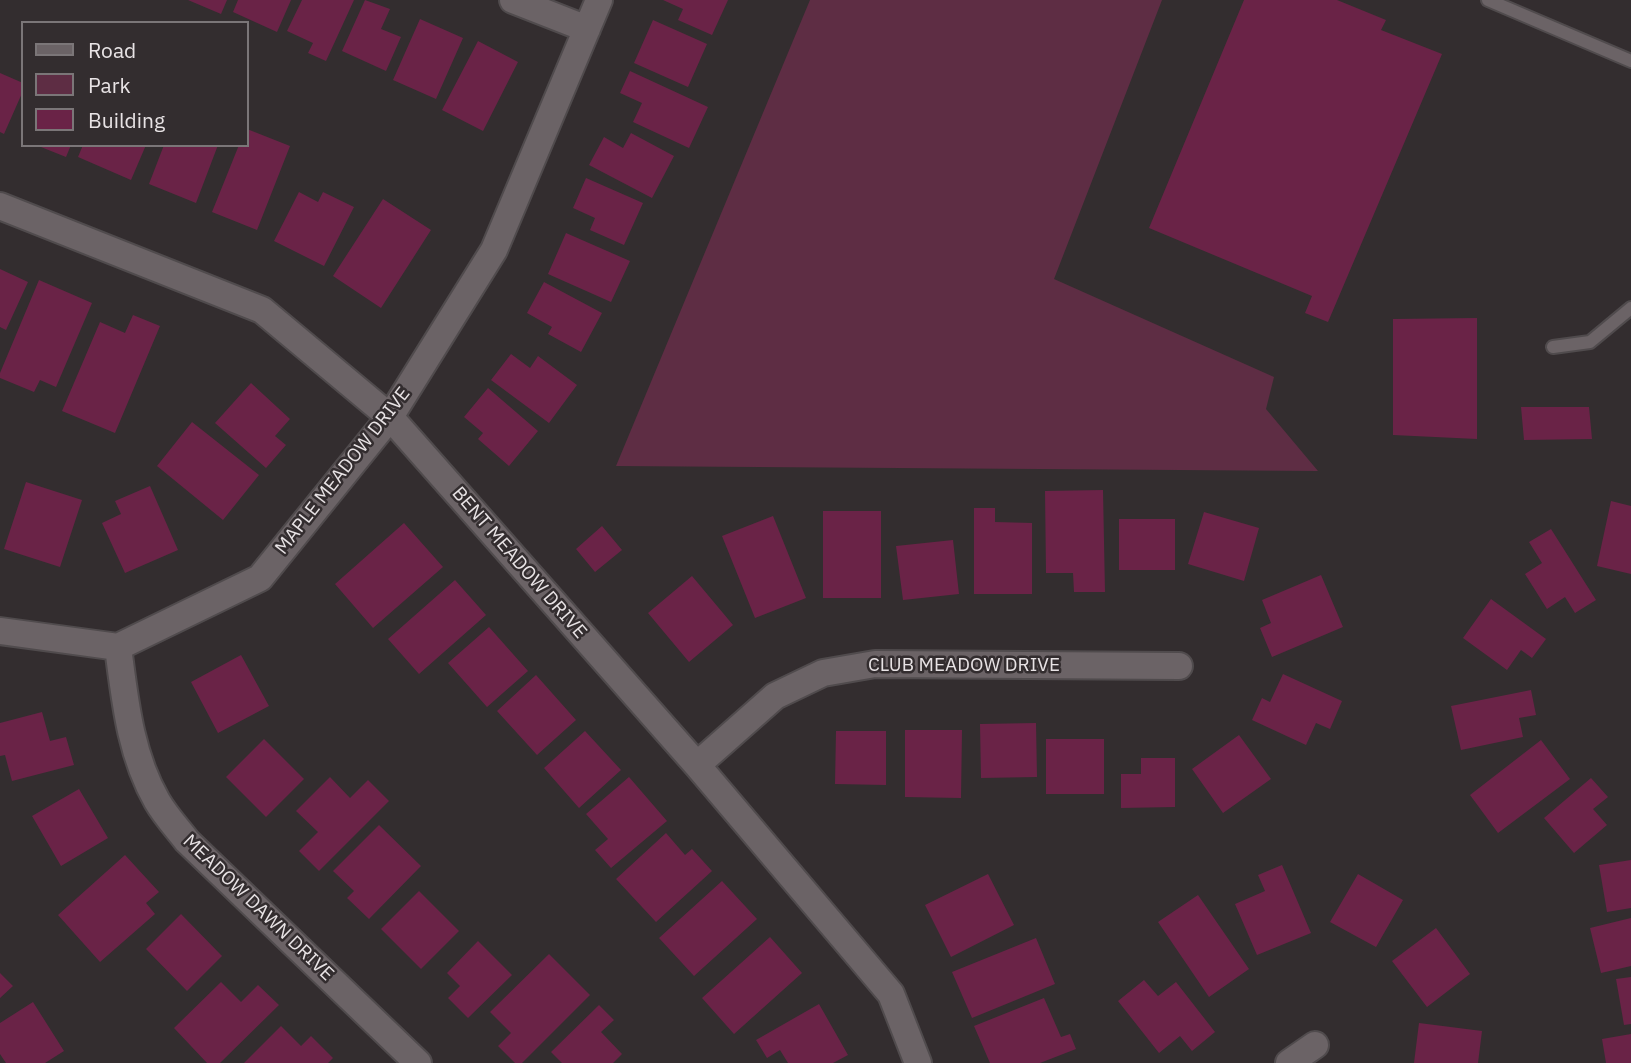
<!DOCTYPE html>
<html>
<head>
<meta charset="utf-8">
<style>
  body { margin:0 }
  #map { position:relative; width:1631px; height:1063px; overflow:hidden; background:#332d2f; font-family:"IBM Plex Sans",sans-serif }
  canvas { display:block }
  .legend { position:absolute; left:21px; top:21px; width:228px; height:126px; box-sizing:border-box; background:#332d2f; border:2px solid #7b7678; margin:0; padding:9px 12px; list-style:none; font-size:21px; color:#e8e3e5 }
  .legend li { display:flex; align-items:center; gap:14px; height:35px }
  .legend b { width:35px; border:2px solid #7b7678 }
</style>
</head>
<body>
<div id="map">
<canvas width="1631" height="1063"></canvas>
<ul class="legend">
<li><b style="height:9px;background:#6b6366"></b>Road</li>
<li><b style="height:19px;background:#5e2d44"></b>Park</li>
<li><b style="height:19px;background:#6a2347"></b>Building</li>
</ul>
</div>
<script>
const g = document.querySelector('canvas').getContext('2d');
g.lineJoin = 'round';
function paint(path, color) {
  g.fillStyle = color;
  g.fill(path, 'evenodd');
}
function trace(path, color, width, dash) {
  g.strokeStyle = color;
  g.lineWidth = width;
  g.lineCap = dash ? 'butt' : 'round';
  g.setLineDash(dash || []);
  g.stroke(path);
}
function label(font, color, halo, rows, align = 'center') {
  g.font = font + ' "IBM Plex Sans",sans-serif';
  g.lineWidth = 5;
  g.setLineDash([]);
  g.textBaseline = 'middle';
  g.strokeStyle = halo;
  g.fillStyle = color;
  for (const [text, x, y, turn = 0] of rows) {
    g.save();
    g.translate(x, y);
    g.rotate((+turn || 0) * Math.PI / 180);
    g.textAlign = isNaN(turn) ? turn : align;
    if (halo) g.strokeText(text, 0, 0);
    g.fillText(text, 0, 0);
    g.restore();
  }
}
paint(new Path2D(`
  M810 0H1162L1054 279 1274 377 1266 409 1318 471 616 466Z`), '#5e2d44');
paint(new Path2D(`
  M188 0H227L221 14Z
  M238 0H291L277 32 233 12Z
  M302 0H354L326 61 308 53 313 43 287 31Z
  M365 0 390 9 381 29 401 37 386 71 342 51Z
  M663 0H728L712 35 678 20 683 9Z
  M1244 0H1337L1386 20 1381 30 1442 54 1328 322 1305 313 1312 296 1149 228Z
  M420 19 463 38 436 99 393 80Z
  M653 20 707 44 688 87 634 63Z
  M478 41 518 62 483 131 442 110Z
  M630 71 708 107 689 148 633 122 642 103 620 93Z
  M0 73 23 83V91L4 134 0 132Z
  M247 129 290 146 257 230 212 212 239 145H247Z
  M631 133 674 156 652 198 589 165 604 137 623 148Z
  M36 145H71L66 157Z
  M83 145H146L131 180 78 157Z
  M164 145H218L196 203 149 184Z
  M586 178 643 203 624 245 590 230 595 218 573 208Z
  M299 192 318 202 323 192 354 207 324 266 274 241Z
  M383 199 431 230 381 308 333 276Z
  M566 233 630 261 611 302 548 274Z
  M0 269 28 282 6 330 0 327Z
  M39 280 92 303 56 387 40 380 34 392 0 378V373Z
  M544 282 602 313 581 352 548 334 552 327 527 313Z
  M133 315 160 326 115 433 62 411 100 322 125 333Z
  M1477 318V439L1393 435V319Z
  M511 354 530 368 538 356 577 385 549 423 491 380Z
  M251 383 290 419 275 436 286 445 266 468 215 423Z
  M488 388 538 431 509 466 478 439 483 433 464 417Z
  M1521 407H1589L1592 439 1524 440Z
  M192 422 259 475 223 520 157 466Z
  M26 482 82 500 60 567 4 549Z
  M150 486 178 550 125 573 102 523 121 514 115 501Z
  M1103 490 1105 592H1074L1073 573H1046L1045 491Z
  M1611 501 1631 506V574L1597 566Z
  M974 508H995V522L1032 523V594H974Z
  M823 511H881V598H823Z
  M1204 512 1259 528 1244 581 1188 564Z
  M773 516 806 598 755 618 722 536Z
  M1119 519H1175V570H1119Z
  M404 523 443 567 373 628 335 584Z
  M602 526 622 550 595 572 576 549Z
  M1551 529 1596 600 1575 613 1565 597 1547 609 1525 574 1542 563 1529 542Z
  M953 540 959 594 903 600 896 546Z
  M1321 575 1343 627 1272 657 1260 628 1271 623 1262 600Z
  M692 576 733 625 689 662 648 613Z
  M455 580 486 615 419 674 388 639Z
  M1491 599 1546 639 1532 658 1521 650 1507 670 1463 638Z
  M489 627 528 671 487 707 448 663Z
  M241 655 269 706 218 733 191 682Z
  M1283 674 1342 701 1330 729 1316 723 1306 745 1252 720 1262 698 1270 702Z
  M536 675 576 720 537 755 497 711Z
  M1531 690 1536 715 1519 718 1523 737 1461 750 1451 706Z
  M42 712 50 741 66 737 74 765 12 781 5 755 0 756V723Z
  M1036 723 1037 777 981 778 980 724Z
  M905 730H962L961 798 905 797Z
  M585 731 621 770 579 808 544 768Z
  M836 731H886V785L835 784Z
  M1239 735 1271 779 1223 813 1192 769Z
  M264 739 304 779 266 817 226 777Z
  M1046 739H1104V794H1046Z
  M1541 740 1570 779 1498 833 1470 795Z
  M1141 758H1175V807L1121 808V774H1141Z
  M330 777 350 798 368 780 389 801 319 871 299 851 318 832 296 811Z
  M629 777 667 821 611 868 595 850 608 839 586 814Z
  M1591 778 1608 797 1593 809 1607 825 1574 853 1544 818Z
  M79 789 108 838 61 866 32 816Z
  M379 825 421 866 369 919 347 898 354 891 333 871Z
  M666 833 685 855 692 849 712 871 656 922 616 879Z
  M125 855 159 892 146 903 155 914 100 962 58 915Z
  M1631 860V908L1607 912 1599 865Z
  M1282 865 1311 933 1257 955 1235 904 1265 891 1258 875Z
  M988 874 1014 925 951 957 925 905Z
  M1358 874 1403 900 1376 947 1330 922Z
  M722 881 757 919 694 976 659 938Z
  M419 891 459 931 421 969 381 929Z
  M1198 895 1249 969 1209 997 1158 922Z
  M181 914 222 956 187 991 146 949Z
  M1631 918V966L1601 973 1590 928Z
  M1436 928 1470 974 1427 1007 1392 961Z
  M770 937 802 973 734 1034 702 998Z
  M1036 938 1055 984 972 1018 952 972Z
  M478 941 512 975 468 1018 448 998 460 986 447 973Z
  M549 954 590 995 522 1063H515L498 1046 511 1033 490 1012Z
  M0 973 13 986 0 998Z
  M1631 977V1024L1624 1025 1616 979Z
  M1144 980 1158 996 1176 982 1215 1032 1192 1051 1180 1036 1159 1053 1118 1001Z
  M221 982 241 1002 258 985 279 1005 220 1063H207L174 1028Z
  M1044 998 1061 1037 1070 1034 1076 1049 1040 1063H990L974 1026Z
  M33 1002 64 1051 45 1063H6L0 1054V1023Z
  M819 1004 848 1055 833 1063H788L780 1050 767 1058 756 1040Z
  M599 1005 614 1020 601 1032 622 1054 613 1063H562L551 1052Z
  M1419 1023 1482 1031 1478 1063H1414Z
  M281 1026 301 1046 311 1036 333 1058 328 1063H244Z
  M1631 1034V1063H1606L1602 1039Z`), '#6a2347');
const service = new Path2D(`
  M1488 0 1631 61
  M1553 347 1590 342 1631 308`);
const minor = new Path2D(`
  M513 0 587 29
  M0 206 262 310 390 417 697 765 891 994 918 1063
  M0 631 118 647 260 578 390 417 494 250 599 0
  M118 647C125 700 130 754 157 801 165 815 177 828 187 841L418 1063
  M697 765 775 696 823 673 875 664 1179 666
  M1289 1063 1315 1045`);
trace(service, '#504b4d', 16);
trace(minor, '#504b4d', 30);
trace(service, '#6b6366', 12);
trace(minor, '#6b6366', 26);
label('19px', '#e8e3e5', '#332d2f', [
  ["MAPLE MEADOW DRIVE",343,471,-52],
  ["BENT MEADOW DRIVE",519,563,49],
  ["CLUB MEADOW DRIVE",964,666],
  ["MEADOW DAWN DRIVE",258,908,44]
]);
</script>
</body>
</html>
